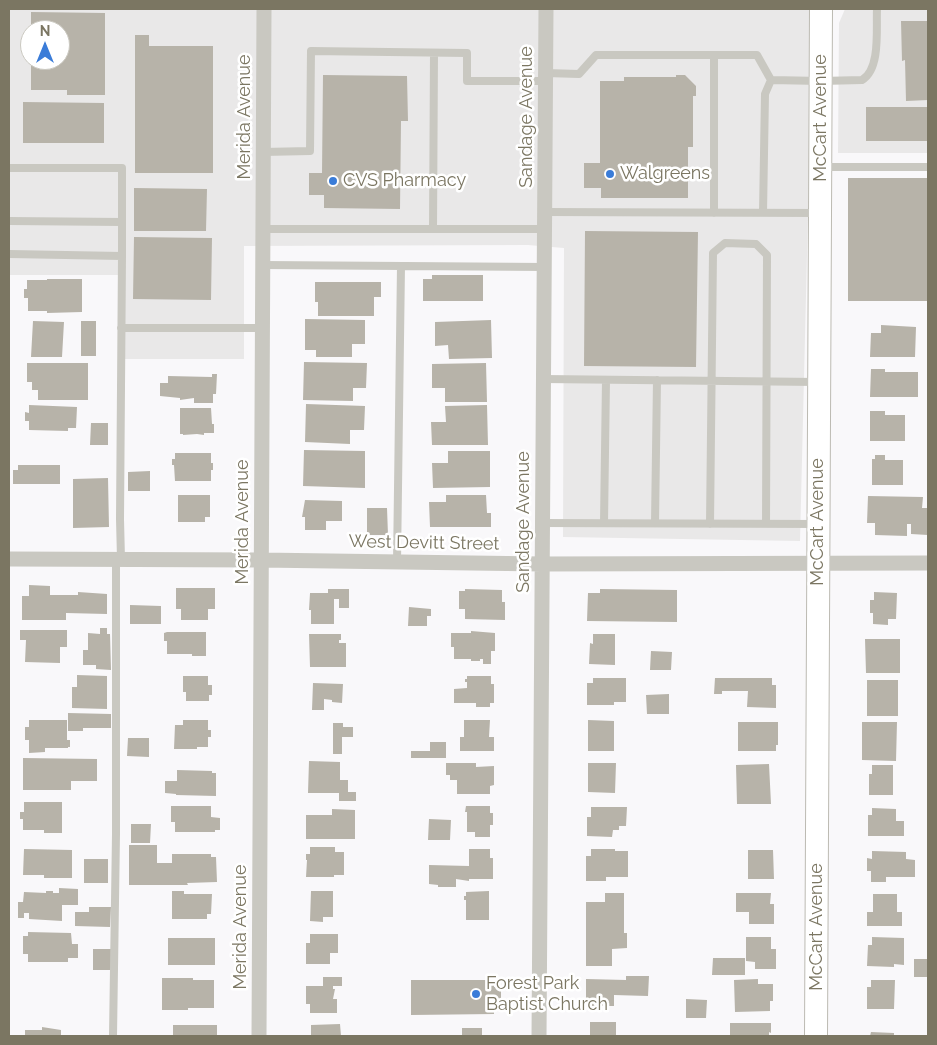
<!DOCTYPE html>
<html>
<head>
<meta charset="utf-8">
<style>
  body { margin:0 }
  #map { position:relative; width:937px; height:1045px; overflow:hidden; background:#f9f8fa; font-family:Raleway,sans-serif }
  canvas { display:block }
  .frame { position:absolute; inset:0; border:10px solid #7b7662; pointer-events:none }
  .north { position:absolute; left:20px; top:20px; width:50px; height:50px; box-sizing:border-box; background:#fff; border:1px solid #cac8c0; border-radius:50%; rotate:0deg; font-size:14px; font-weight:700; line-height:20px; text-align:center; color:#7b7662 }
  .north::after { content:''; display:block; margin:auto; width:18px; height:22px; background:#3a7cd8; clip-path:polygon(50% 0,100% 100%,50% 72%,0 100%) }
</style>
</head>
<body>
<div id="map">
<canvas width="937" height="1045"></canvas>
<div class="frame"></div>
<div class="north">N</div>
</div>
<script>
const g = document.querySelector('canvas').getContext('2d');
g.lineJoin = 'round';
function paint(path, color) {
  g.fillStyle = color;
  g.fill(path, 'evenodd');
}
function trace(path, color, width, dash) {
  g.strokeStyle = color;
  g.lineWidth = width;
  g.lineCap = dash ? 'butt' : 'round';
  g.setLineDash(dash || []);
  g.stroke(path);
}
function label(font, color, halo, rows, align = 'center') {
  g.font = font + ' Raleway,sans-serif';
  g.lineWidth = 5;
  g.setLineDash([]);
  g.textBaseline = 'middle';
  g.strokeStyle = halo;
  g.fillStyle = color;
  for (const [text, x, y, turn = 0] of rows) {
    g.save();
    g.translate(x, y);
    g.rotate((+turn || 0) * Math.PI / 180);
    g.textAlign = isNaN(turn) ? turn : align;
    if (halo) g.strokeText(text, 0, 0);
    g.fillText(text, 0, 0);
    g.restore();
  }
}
paint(new Path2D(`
  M9 9H813L800 541 563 537 564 248 528 245 244 246V359H125V275H9ZM30 30H60V60H30Z
  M845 9H928V153H838L839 23Z`), '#e9e8e8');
paint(new Path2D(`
  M31 12 105 13V95H67V90H31V60H60V30H31Z
  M901 21H928V100L906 101 905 60 902 61Z
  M135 35H149V46H213V173H135Z
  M323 75 407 76 408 121H401L400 209 324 208V195H309V173H322Z
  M676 75H685L696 86V96H693V147H688V198H601V188H584V163H600V81H624V77H676Z
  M23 102 104 103V143H23Z
  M866 107H928V141H866Z
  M848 178H928V301H848Z
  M134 188 207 189 206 231H134Z
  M585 231 698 232 696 367 584 366Z
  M134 237 212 238 211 300 133 299Z
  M432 275H483V301H423V279H432Z
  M47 279H82V312L47 313V311H28V298H24V289H27V280H47Z
  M315 282H381V297H374V316H318V302H315Z
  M305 319 365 320V344H352V357H316V350H305Z
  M491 320 492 358 449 359 448 345 435 346V322Z
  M33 321 64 322 62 357H31Z
  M81 321H96V356H81Z
  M881 325 916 327 915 357H870L871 333H881Z
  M304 362 367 363 366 388H353V401L303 400Z
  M27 363H88V400H38V390H32V382H27Z
  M486 363 487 402H445V388H432V364Z
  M871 369H885V372H918V397H870Z
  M212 374H217L216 394H213V403H194V398L180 400V398L160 396V383H168V376L212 377Z
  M306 404 365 406 364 430H350V444L305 442Z
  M29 405 77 407 76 428H68V431L29 430V421H25V412L29 413Z
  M487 405 488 445H432L431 422H446L445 406Z
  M180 408H211L212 424H214V433H204V435L197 434 183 435V434H180Z
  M870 411H885V415H905V441H870Z
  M91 423H108V445H90Z
  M304 450 365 451V488L303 486Z
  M448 451H490V487L433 488 432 463H448Z
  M175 453H211V463H213V470H211V481H175L174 465H172V459H175Z
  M875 455H885V460H903V485H872V459H875Z
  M18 465H60V484H13V470H18Z
  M150 471V491H128V472Z
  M108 478 109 527 73 528V479Z
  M178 495H210V517H205V522H178Z
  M446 495H486L487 513H491V527H430L429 502H446Z
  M868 496 923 497 922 508H928V535L911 534V524H907V536L875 535V523H867Z
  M305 500 342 501V521H326V530H305V517H302Z
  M367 508H387L388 535H367Z
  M29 585 50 586V595H78V592L107 594V614L66 613V620H22V596H29Z
  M176 588H215V609H208V620H181V609H176Z
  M328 589H349V608H339V599H334V624H311V610H309L310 593H328Z
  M465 589 502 590V602H505V620L465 619V609H459V591H465Z
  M600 589 677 590V622L587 621 588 593H600Z
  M874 592 897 593 896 619H888V625L873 624V613H870V600H874Z
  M130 605 161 606V624H130Z
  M409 607 431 609V616H427V626H408Z
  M100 628H107V634H110L111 670 96 669V665H83V650H88V633L100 634Z
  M20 630H67V647H60V663L25 662 26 640H20Z
  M471 631 495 633V651H491V664H483V659H480V661H471V659H454V647H451V633H471Z
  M167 632H206V656H192V654H167V641H164V633Z
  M309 634H341V640H339V643H346V667H310Z
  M593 634H615V665L589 664 590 643 593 644Z
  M865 639H900V673H866Z
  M651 651 672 652 671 670H650Z
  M77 675 107 676V709L72 708V687H77Z
  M183 676H208V685H212V695H209V701H186V692H183Z
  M467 676H491V684H494V703H490V707H476V703H454V689L467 688V682H465V679H467Z
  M593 678H626V702H614V705H587V683H593Z
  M715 678H772V685H776V708L747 707 748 691H722V694H714Z
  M867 680H898V716H867Z
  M313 683 343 684 342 703 332 702V700L324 699V710H312Z
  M669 694V714H647L646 695Z
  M68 713 111 714V728H83V731H68Z
  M29 720H67V740H70V747H68V748H45V752L29 753V740H25V727H29Z
  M183 720H208V730H211V737H208V747H197V749H174L175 725H183Z
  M464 720H490L489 737H494V751H460V737H464Z
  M588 720 614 721V751H588Z
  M738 722H778V745H776V751H738Z
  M862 722H897L896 761 862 760Z
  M333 723H343V727H353V737H342V754H333Z
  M128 738H149V757L127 756Z
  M430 742H446V758H411V751H430Z
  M23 758 97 759V781H71V790H23Z
  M309 761 340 762V780H348V792H356V801H339V793H308Z
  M446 763H476V767L494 766V785L490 786V794H457V780H450V775H446Z
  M588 763H616L615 793 588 792Z
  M769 764 771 804H737L736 765Z
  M872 765H893V795H869V774H872Z
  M177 770 212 771V773H216V796L176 795V794L165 793V781H177Z
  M24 802H62V833H44V830H23V819H20V812H24Z
  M171 806H211V817L220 818V830H215V832H175V822H171Z
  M466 806H490V813H493V825H490V837H475V832H467V812H465Z
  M591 807H627L626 826H619V830H613L612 837 587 836V817H591Z
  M872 808 896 809V821H904V836H868V815H872Z
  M332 809 355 810V839H306V815H332Z
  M429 819 451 820 450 840H428Z
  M131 824H151L150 843H131Z
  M129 845H157V863H172V854H211V857H216L217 882 187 883 188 885H129Z
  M310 847H335V852H344V875H334V877H306L307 860H306V854H310Z
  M24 849 72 850V878H44V875H23Z
  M469 849H490V858H493V879H469V881L456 879V887H438V885L429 884V865L469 866Z
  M591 849H615V851H628V877H606V881H586V856H591Z
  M748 850H773L774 879H748Z
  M872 851 906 852V859L915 860V877H886V882H871V871H867V858L872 859Z
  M84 859H108V883H84Z
  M59 888 78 889V905H62V921L29 919V913H24V918H18V902H23L24 892 46 893V891H53V893H59Z
  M172 891H184V894H212L211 914H207V919H172Z
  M311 891H333V917H323V922L310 921Z
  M489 891V920H466V900H464V896H466V892Z
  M605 893H624V933H627V948L612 949V966H586V902H605Z
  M736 893H771L770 904H774V924H749V912H736Z
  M873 894H897V912H902V926H867V912H873Z
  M89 907H111L110 927 75 926V912H89Z
  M28 932 71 933 72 944H78V958H68V962H28V954H23V936H28Z
  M310 934H338V953H330V964H306V943H310Z
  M746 937H771V949H776V969H755V962L746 961Z
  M872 937 904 938V965L894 964V967L867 966 868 945H872Z
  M168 938H215V965H168Z
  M93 949H111V970H93Z
  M713 958H745V975H712Z
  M914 959H928V977H914Z
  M626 976H649L648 996 614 995V1006H586V979L626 980Z
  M323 977H342V986H333V989H335L333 999H337V1013H310V1004H306V986H323Z
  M162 978H193V980H214V1008H188V1010H162Z
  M758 979V984H773V1001H770V1011L735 1012 734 980Z
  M411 980H494V987H501V1009H494V1014L411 1015Z
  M871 980H895L894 1009H867V987H871Z
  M686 999 707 1000 706 1018H686Z
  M590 1022H616V1036H590Z
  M730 1023H771V1033L769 1032V1036H730Z
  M340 1024 341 1036H311V1025Z
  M173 1025H217V1036H173Z
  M42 1027 61 1030V1036H25V1030H42Z
  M462 1028H482V1036H462Z
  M871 1032 894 1033V1036H870Z`), '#b7b3a9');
const secondary = new Path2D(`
  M816 1036 821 9`);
trace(secondary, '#bcbab2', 24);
trace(new Path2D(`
  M714 55V213
  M546 73 579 74 596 55H757L771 80
  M771 80 821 81 862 80C881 69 876 28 877 9
  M263 152 310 151 311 51 467 53V81H546
  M822 167H928
  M9 168H122V256L9 254
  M545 212 818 213
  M763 213 765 94 771 80
  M9 221 122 222
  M263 229H545
  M433 229 434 53
  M263 265 545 267
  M121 328H263
  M544 379 817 382
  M542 523 818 524
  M604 523 606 380
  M655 523 657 380
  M710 524 713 253 725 243 756 244 767 255 766 524
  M121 559 120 519 122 256
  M397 562 401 266
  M113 1036 116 834V559`), '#c9c8c1', 8);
trace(new Path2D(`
  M9 559 261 560 542 564 928 563
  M259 1036 264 9
  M539 1036 546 9`), '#c9c8c1', 15);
trace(secondary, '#fff', 22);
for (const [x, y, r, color] of [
  [610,174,5,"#3a7cd8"],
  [333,181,5,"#3a7cd8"],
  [476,994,5,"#3a7cd8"]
]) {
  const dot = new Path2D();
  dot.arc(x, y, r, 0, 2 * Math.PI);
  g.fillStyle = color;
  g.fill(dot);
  trace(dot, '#fff', 2);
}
label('18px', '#7b7662', '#fff', [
  ["Merida Avenue",245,117,-90],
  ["Sandage Avenue",527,117,-90],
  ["McCart Avenue",821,118,-90],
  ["Merida Avenue",243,522,-90],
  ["Sandage Avenue",524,522,-90],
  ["McCart Avenue",818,522,-90],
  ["West Devitt Street",424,543,1],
  ["Merida Avenue",241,927,-90],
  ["McCart Avenue",817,927,-90]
]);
label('18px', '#7b7662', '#fff', [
  ["Walgreens",620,174],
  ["CVS Pharmacy",343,181],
  ["Forest Park",486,984],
  ["Baptist Church",486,1005]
], 'left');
</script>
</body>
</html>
